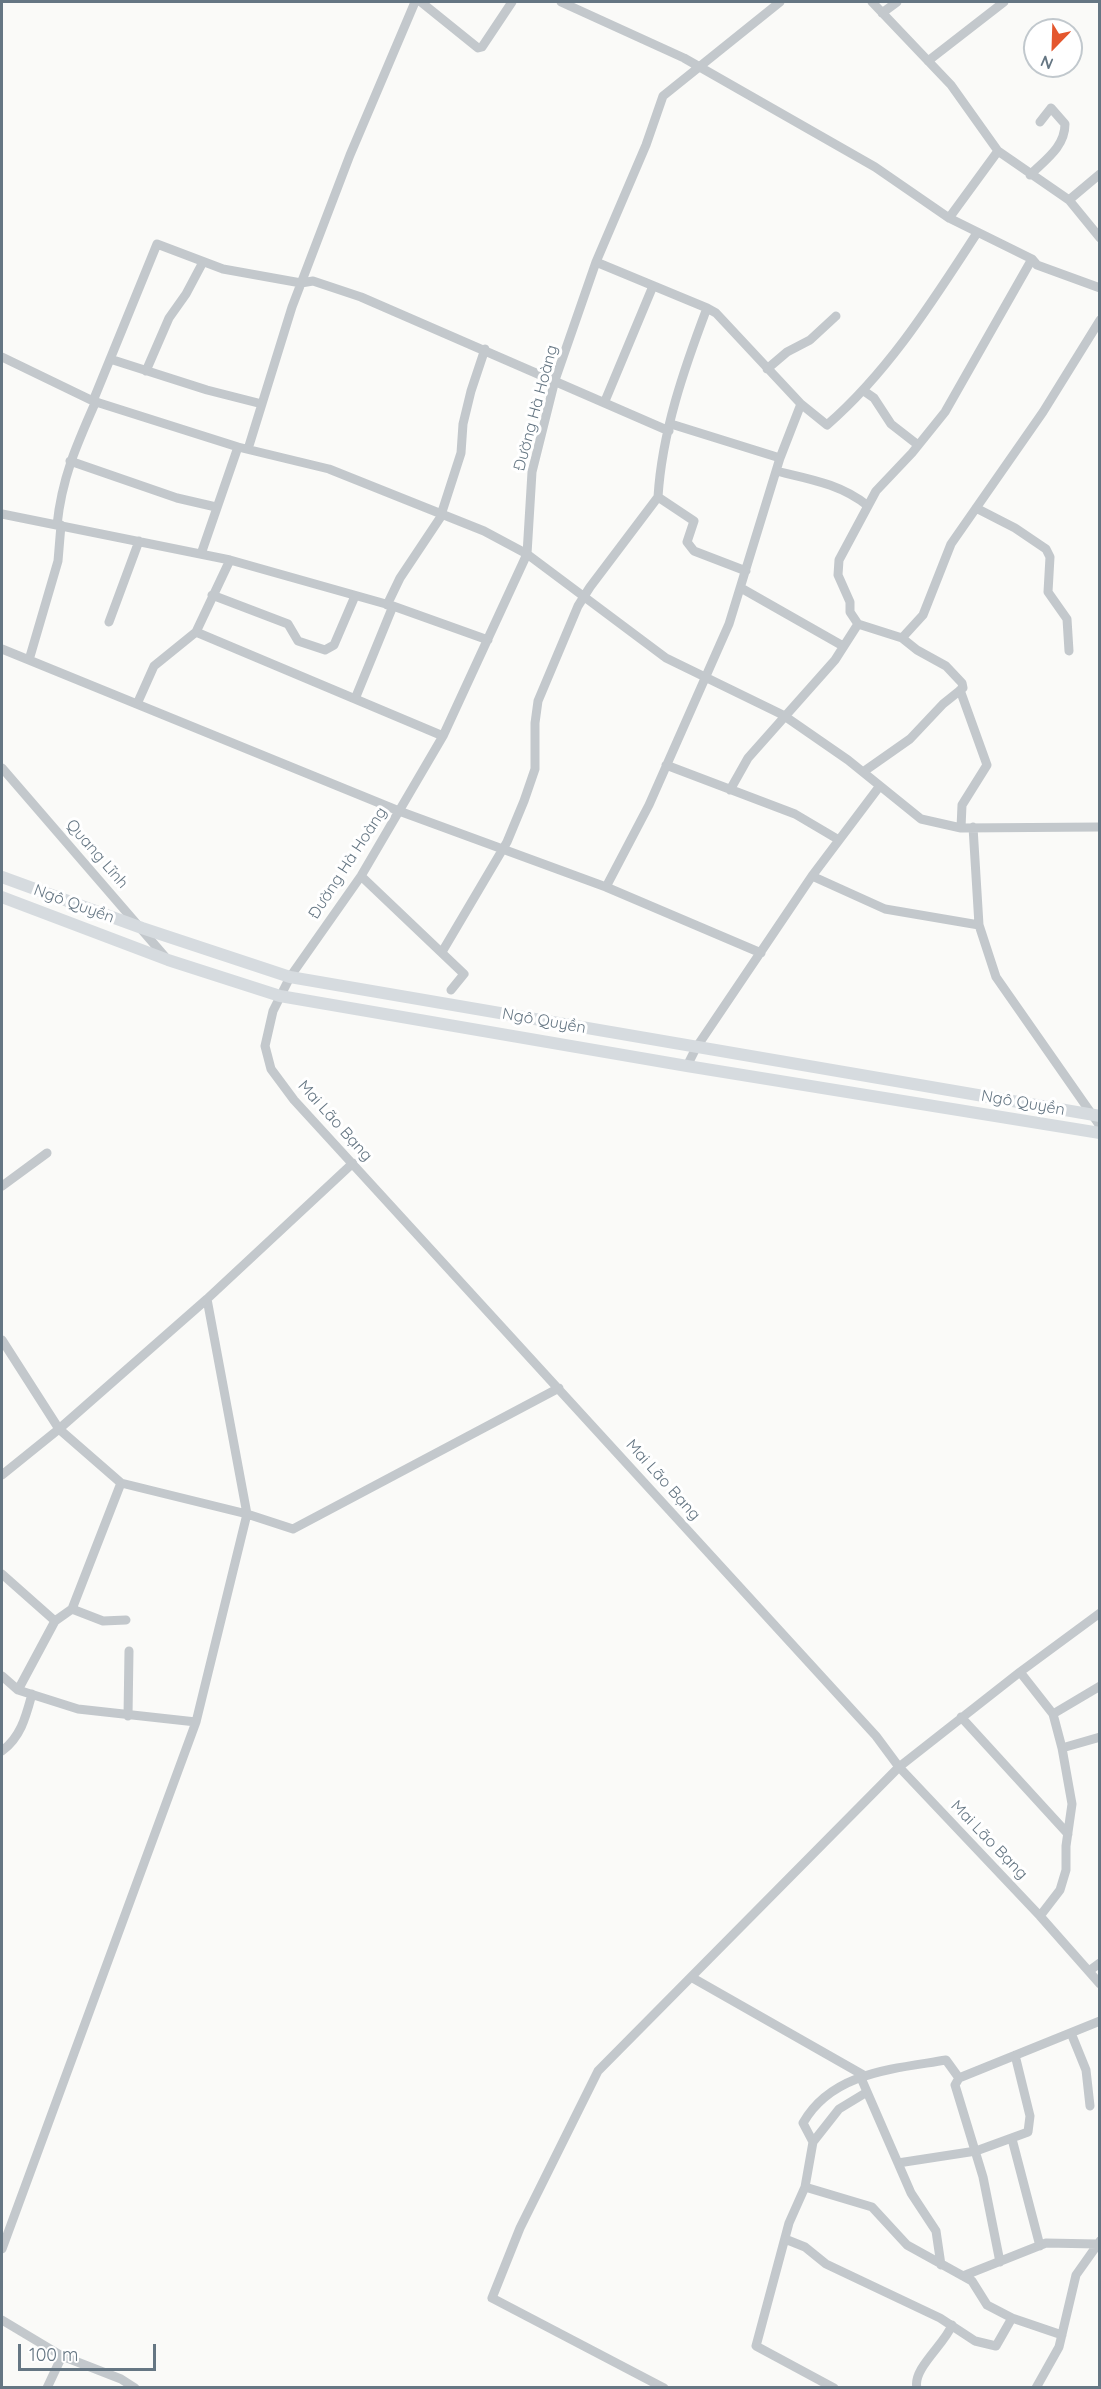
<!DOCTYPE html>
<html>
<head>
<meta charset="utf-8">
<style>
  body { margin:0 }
  #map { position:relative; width:1101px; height:2389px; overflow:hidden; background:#fafaf8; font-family:Quicksand,sans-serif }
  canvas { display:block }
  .frame { position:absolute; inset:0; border:3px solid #657683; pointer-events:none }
  .north { position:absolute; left:1023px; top:18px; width:60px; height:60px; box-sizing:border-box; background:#fff; border:2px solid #c1c8cd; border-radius:50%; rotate:203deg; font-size:16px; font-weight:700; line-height:24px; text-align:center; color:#657683 }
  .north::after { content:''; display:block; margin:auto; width:21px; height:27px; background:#e4572e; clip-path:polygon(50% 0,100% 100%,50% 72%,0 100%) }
  .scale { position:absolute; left:18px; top:2344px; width:138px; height:27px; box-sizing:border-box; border:3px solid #657683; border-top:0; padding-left:8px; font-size:18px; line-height:21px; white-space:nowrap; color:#657683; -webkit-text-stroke:4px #fff; paint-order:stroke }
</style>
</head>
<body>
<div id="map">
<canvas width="1101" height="2389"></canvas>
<div class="frame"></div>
<div class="north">N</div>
<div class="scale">100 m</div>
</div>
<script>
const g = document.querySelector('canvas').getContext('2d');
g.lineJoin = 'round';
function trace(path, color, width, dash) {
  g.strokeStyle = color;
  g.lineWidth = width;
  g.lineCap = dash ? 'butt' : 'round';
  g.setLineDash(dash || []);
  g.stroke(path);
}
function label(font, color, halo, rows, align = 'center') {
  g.font = font + ' Quicksand,sans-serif';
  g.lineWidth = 6;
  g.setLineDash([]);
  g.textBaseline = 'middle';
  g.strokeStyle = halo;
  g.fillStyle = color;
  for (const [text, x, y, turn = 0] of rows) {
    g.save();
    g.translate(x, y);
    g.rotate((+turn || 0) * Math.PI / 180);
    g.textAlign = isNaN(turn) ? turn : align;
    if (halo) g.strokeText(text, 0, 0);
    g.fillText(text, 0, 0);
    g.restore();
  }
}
trace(new Path2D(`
  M421 2 478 48 482 47 512 2
  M561 2 684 58 875 167 949 218 1032 259 1037 265 1100 288
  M780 2 663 96 646 145 596 262 555 380 532 472 527 554 443 736 361 876 290 977 273 1011 265 1046 271 1069 294 1100 876 1736 899 1767 1040 1916 1100 1984
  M872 2 951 85 998 151 1069 200 1100 238
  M882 13 897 2
  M928 61 1004 2
  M1030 175C1045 160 1065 147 1065 124L1051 108 1040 122
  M1069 200 1100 174
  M949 218 998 151
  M596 262 707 308C684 369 662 432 658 497L694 521 687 542 694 551 746 571
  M707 308 716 313 801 404 780 458
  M2 357 93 401 238 447
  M110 359 207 390 262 404
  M767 369 787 352 810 340 836 316
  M146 371 169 318 186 294 203 262
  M864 391 874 398 891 424 918 445
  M93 401 157 244 223 269 301 283 313 281 361 297 669 431
  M605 401 653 286
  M801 404 827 425C889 371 932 302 977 233
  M248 449 292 307 350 155 415 2
  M70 461 177 498 216 507
  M776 471C809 479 841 484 868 506
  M976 508 1015 528 1046 549 1050 557 1048 592 1067 619 1069 651
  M2 514 230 560 393 606 488 640
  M57 525C62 477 77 444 96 401
  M201 554 238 447 329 469 484 531 527 554 666 658 783 715 848 760 921 819 961 828 1100 827
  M230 560 196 632 443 736
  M741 588 843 646
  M212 595 288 624 298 641 325 650 334 645 355 596
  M387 605 400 578 440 518 461 453 463 424 471 391 485 349
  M109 622 139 541
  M858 624 902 638 917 650 946 666 962 683 963 688 943 704 910 739 863 772
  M902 638 923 615 951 544 1043 412 1100 320
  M2 649 399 811 606 887 649 805 729 624 780 458 671 424
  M29 660 58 561 61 525
  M960 690 987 765 962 805 961 828
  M355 699 393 606
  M137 704 154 666 196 632
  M666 765 795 814 839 840
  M2 768 167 959
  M730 790 748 758 835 660 858 624 850 612V602L838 575 839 560 876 491 912 453 945 412 1032 259
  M361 876 464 974 451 990
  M812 876 885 909 979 925 973 827
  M606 887 761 953
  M979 925 996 977 1100 1126
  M442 952 507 842 524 801 535 769V723L538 701 578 606 590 587 658 497
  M687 1066 696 1048 812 876 879 787
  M2 1186 47 1153
  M2 1340 59 1429 2 1475
  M121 1483 247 1514 293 1529 559 1388
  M2 1574 55 1621
  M72 1609 103 1621 126 1620
  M1020 1672 1053 1714 1062 1748 1100 1737
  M2 1676 18 1690 55 1621 72 1609 121 1483 59 1429 207 1299 353 1163
  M18 1690 78 1709 196 1722
  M1053 1714 1100 1686
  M128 1716 129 1651
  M961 1717 1068 1834
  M2 1751C21 1737 26 1716 32 1694
  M1040 1916 1060 1890 1066 1870V1846L1072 1804 1062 1748
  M1089 1971 1100 1963
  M691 1977 865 2076
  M1071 2033 1086 2070 1090 2106
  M861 2078 911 2193 936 2231 941 2265
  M959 2078 955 2085 983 2177 1000 2262
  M1012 2139 1040 2246
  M813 2142 839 2109 867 2092
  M898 2163 976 2151 1028 2132 1030 2116 1015 2055
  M805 2187 872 2207 907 2245 972 2281 987 2305 1012 2318 1062 2335
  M785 2239 805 2247 826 2264 940 2318 975 2341 996 2346 1012 2318
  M2 2249 196 1722 247 1514 207 1299
  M963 2276 1046 2243 1097 2244
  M2 2320 62 2356 121 2379 135 2388
  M47 2388 62 2356
  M664 2388 492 2298 520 2228 598 2071 899 1767 1020 1672 1100 1613
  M834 2388 756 2346 789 2223 805 2187 813 2142 803 2123C832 2072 893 2069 946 2060L959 2078 1100 2021
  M917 2388C912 2369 945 2344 952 2325
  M1036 2388 1059 2347 1076 2275 1100 2241`), '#c3c8cc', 9);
trace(new Path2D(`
  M2 877 142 928 290 977 1100 1116
  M2 897 168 960 280 996 687 1066 1100 1133`), '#d6dbdf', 12);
label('16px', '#657683', '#fff', [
  ["Đường Hà Hoàng",536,408,-75],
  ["Quang Lĩnh",97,854,49],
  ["Đường Hà Hoàng",348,863,-57],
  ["Ngô Quyền",74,904,20],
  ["Ngô Quyền",544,1021,10],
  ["Ngô Quyền",1023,1103,10],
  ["Mai Lão Bạng",335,1121,48],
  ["Mai Lão Bạng",663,1480,48],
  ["Mai Lão Bạng",989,1840,46]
]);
</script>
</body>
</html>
